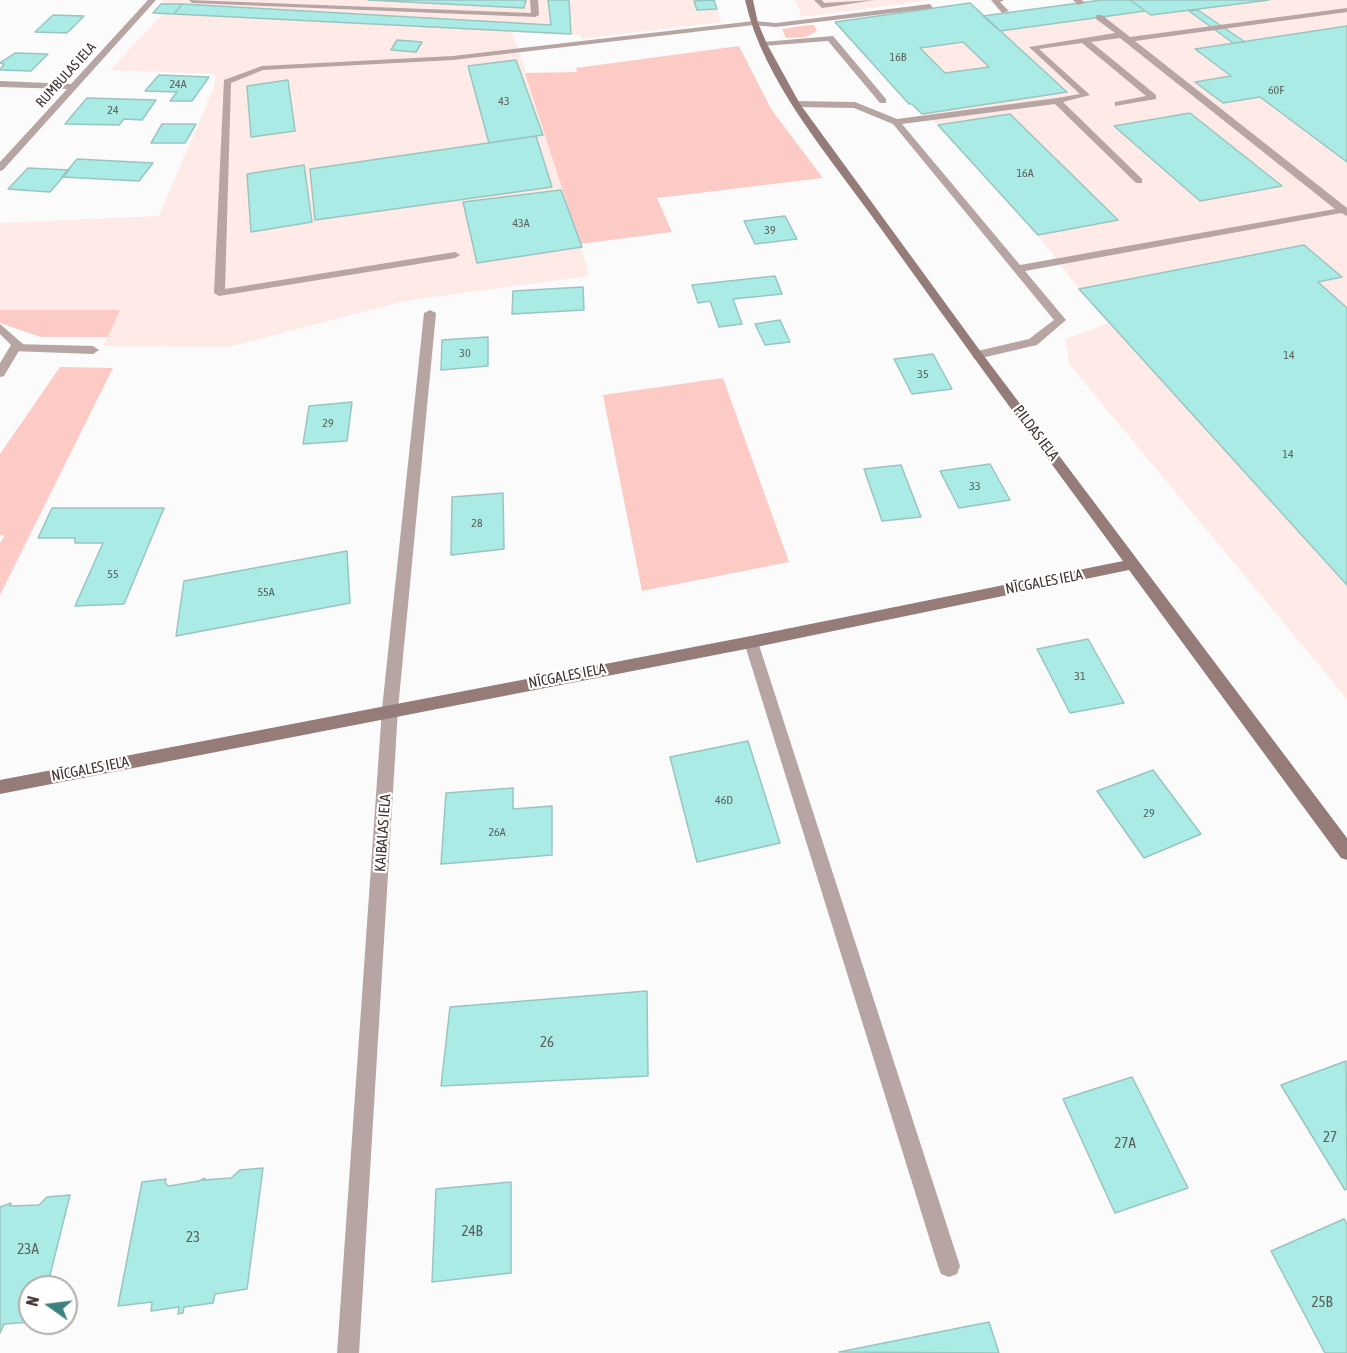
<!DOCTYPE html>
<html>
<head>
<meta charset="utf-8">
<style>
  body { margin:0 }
  #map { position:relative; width:1347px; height:1353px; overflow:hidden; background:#fbfbfb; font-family:"Asap Condensed",sans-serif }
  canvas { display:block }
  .north { position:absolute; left:18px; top:1275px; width:60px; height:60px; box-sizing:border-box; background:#fff; border:2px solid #b3adac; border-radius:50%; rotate:284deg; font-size:16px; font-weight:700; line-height:24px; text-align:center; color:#423230 }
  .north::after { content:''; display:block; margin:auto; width:21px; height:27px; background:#3b827d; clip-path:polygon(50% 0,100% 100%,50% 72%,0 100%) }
</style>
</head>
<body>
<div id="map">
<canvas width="1347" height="1353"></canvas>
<div class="north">N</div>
</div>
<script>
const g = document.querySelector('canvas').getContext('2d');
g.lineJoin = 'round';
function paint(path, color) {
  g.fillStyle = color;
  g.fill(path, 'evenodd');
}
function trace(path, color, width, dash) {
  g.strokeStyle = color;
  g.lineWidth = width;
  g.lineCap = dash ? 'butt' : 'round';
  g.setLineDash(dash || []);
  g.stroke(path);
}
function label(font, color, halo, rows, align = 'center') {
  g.font = font + ' "Asap Condensed",sans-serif';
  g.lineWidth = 4.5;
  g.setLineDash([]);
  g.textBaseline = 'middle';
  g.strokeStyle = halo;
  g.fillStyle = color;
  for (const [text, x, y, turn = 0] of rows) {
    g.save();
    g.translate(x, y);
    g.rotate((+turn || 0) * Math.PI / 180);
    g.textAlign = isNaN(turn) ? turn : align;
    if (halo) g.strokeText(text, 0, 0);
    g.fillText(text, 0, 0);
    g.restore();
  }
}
paint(new Path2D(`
  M164 0H567L570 19 569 0H714L721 22 581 39V35L512 32 560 172 589 276 404 301 229 347 103 346 120 310H0V223L159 216 214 87 216 74 110 70 163 14 153 13Z
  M795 0H932L802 17Z
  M1101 0H1347V699L1069 364 1066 339 1109 323 1079 289 1038 235 938 125 912 104H909L836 22 970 3 984 16Z`), '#feeae7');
paint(new Path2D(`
  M809 25H814L817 31 806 37 786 38 782 29Z
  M739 46 771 109 823 178 657 198 672 232 580 244 525 73 577 72 576 68Z
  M0 310H120L108 337H41L0 323Z
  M60 367 113 368 0 595V543L4 536 0 535V454Z
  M723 378 789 562 642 591 603 395Z`), '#fdcbc6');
const building = new Path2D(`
  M368 0H526L524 8Z
  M548 0H569L571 34 174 14 182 4 551 25Z
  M714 0 717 9 697 10 694 1Z
  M1101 0H1130L1145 11 1000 31 983 16Z
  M1130 0H1269L1151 15Z
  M970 3 1067 92 922 114 912 104H909L835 22ZM963 42 989 67 945 73 920 48Z
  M161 4H182L174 14 153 13Z
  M1198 10 1245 42 1233 43 1189 11Z
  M53 15 84 16 67 33 35 32Z
  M1347 26V162L1260 97 1223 103 1195 82 1231 76 1195 49Z
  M397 40 422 42 416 52 391 50Z
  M15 53 48 54 31 71 0 70 4 64 0 63Z
  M516 60 543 135 489 143 468 66Z
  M159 75 209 77 192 101H170L177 92 145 91Z
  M288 80 295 131 251 137 247 86Z
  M87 98 156 100 142 120 124 119 119 125 65 124Z
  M1190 113 1282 186 1200 201 1114 126Z
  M1010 114 1118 220 1038 235 938 125Z
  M162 124H196L185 143H151Z
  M536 136 552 187 315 220 310 169Z
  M77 159 153 163 139 181 62 177Z
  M304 165 312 222 251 232 247 174Z
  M28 168 69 170 50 192 8 189Z
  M561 190 582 247 477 263 463 202Z
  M785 216 797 239 755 244 744 221Z
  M1304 245 1342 277 1318 282 1347 308V585L1079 289Z
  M775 276 782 294 733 299 742 324 719 327 710 301 698 303 692 285Z
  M583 287 584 310 512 314 513 291Z
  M780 320 790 342 765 345 755 324Z
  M488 337V366L441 370 442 340Z
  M933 354 952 389 912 394 894 359Z
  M352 402 347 441 303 444 309 406Z
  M990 464 1010 500 959 508 940 471Z
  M901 465 921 517 882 521 864 469Z
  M503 493 504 549 451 555 452 497Z
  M52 508H164L124 604 75 606 103 543H75V538H38Z
  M347 551 350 603 176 636 184 581Z
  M1088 639 1124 703 1070 713 1037 649Z
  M748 741 780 843 697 862 670 757Z
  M1153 770 1201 834 1144 858 1097 791Z
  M513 788V809L552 806V855L441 864 446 793Z
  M647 991 648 1076 441 1086 450 1007Z
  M1346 1061 1347 1189 1345 1190 1281 1085Z
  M1132 1077 1188 1188 1115 1213 1063 1099Z
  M263 1168 247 1289 215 1294 213 1303 184 1307 183 1313 178 1314 179 1307 151 1311 152 1302 118 1306 142 1182 166 1179 165 1183 169 1186 199 1181 205 1178 203 1180 231 1178 240 1170Z
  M511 1182V1273L432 1282 436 1189Z
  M70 1195 47 1287H30V1322L4 1324 0 1333V1207L11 1203 10 1206 39 1205 47 1197Z
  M1344 1219 1347 1224V1353H1325L1271 1251Z
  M989 1322 999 1353 839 1352Z`);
paint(building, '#abebe5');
trace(building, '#99c5c0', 1.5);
paint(new Path2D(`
  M189 0 531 13 530 0H538L539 15 535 17 192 3Z
  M814 0H822L824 3 875 0 822 8Z
  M991 0H1004L1000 2 1009 11 1002 13Z
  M1073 0H1082L1085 3 1078 5Z
  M930 4 933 8 776 27 754 25 453 60 263 70 231 83 225 289 455 252 460 255 455 258 219 296 214 293 224 80 262 66 453 56 754 21 776 23Z
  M1347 8V12L1135 41 1347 208V216L1341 213 1025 271 1066 320 1037 345 977 359 973 358V352L1029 339 1054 320 893 124 854 108 796 107 792 104 796 101 855 102 897 119 1057 98 1080 94 1029 47 1115 33 1096 19V15H1102L1130 37ZM1120 38 1125 42 1335 209 1020 265 902 124 1055 104 1136 183H1142V179L1063 102 1090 95 1039 49 1082 43 1146 96 1115 102V106L1156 99V95L1091 42Z
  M833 36 886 99V103H880L828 41 763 46 759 44 763 42Z
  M15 344 93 346 99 350 93 354 11 351V345Z
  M751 636 756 638 758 642 960 1266 957 1274 949 1277 941 1274 938 1266 744 642 746 638Z`), '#b7a5a3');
paint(new Path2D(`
  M148 0H156L3 170 0 171V162L67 89 0 87V81L71 84Z
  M430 310 436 313 398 709 359 1353H337L382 709 424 313Z
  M0 324 23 344 4 376 0 377V363L11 345 0 334Z`), '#b7a5a3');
paint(new Path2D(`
  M745 0H753L758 23 767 44 800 104 981 352 1347 838V860L1341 858 1129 570 751 648 0 794V780L751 636 1123 561C1041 450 959 338 879 226 831 158 763 82 745 0Z`), '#957c79');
label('12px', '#5c605d', null, [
  ["16B",898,57],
  ["24A",178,84],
  ["60F",1276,90],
  ["43",504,101],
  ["24",113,110],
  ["16A",1025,173],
  ["43A",521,223],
  ["39",770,230],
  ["30",465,353],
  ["14",1289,355],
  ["35",923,374],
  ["29",328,423],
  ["14",1288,454],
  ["33",975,486],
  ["28",477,523],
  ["55",113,574],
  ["55A",266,592],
  ["31",1080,676],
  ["46D",724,800],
  ["29",1149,813],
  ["26A",497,832]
]);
label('14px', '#423230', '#fff', [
  ["RUMBULAS IELA",66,75,-48]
]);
label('15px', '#423230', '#fff', [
  ["PILDAS IELA",1036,433,53],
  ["NĪCGALES IELA",1044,582,-11],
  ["NĪCGALES IELA",567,676,-11],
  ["NĪCGALES IELA",90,769,-11],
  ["KAIBALAS IELA",383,833,-86]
]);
label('15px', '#5c605d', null, [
  ["26",547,1042],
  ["27",1330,1137],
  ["27A",1125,1143],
  ["24B",472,1231],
  ["23",193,1237],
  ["23A",28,1249],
  ["25B",1322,1302]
]);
</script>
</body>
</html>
